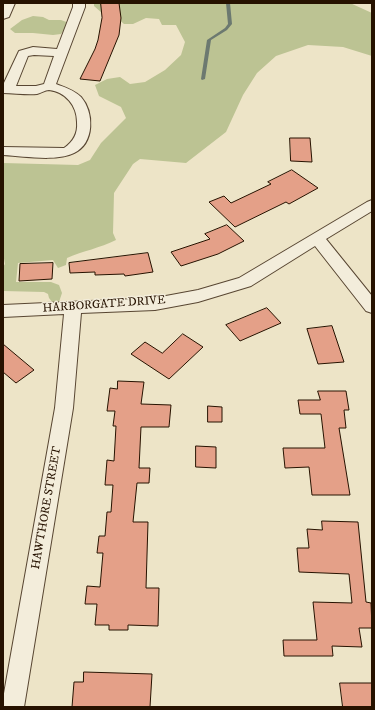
<!DOCTYPE html>
<html>
<head>
<meta charset="utf-8">
<style>
  body { margin:0 }
  #map { position:relative; width:375px; height:710px; overflow:hidden; background:#ede4c7; font-family:"IM FELL DW Pica",serif }
  canvas { display:block }
  .frame { position:absolute; inset:0; border:4px solid #261200; pointer-events:none }
</style>
</head>
<body>
<div id="map">
<canvas width="375" height="710"></canvas>
<div class="frame"></div>
</div>
<script>
const g = document.querySelector('canvas').getContext('2d');
g.lineJoin = 'round';
function paint(path, color) {
  g.fillStyle = color;
  g.fill(path, 'evenodd');
}
function trace(path, color, width, dash) {
  g.strokeStyle = color;
  g.lineWidth = width;
  g.lineCap = dash ? 'butt' : 'round';
  g.setLineDash(dash || []);
  g.stroke(path);
}
function label(font, color, halo, rows, align = 'center') {
  g.font = font + ' "IM FELL DW Pica",serif';
  g.lineWidth = 3;
  g.setLineDash([]);
  g.textBaseline = 'middle';
  g.strokeStyle = halo;
  g.fillStyle = color;
  for (const [text, x, y, turn = 0] of rows) {
    g.save();
    g.translate(x, y);
    g.rotate((+turn || 0) * Math.PI / 180);
    g.textAlign = isNaN(turn) ? turn : align;
    if (halo) g.strokeText(text, 0, 0);
    g.fillText(text, 0, 0);
    g.restore();
  }
}
paint(new Path2D(`
  M94 3H350L372 13V56L343 47 308 45 276 56 257 73 243 95 226 132 186 163 140 159 133 164 114 193 113 233 116 240C100 248 83 251 67 258L66 265 58 268 53 260 18 263 16 282H51L59 285 62 293 59 302 53 303 49 298 48 294 44 292 3 291V267L5 264 3 253V163L78 165 90 160 101 143 126 118 121 107 99 96 95 85 107 79 120 77 130 84 145 82 165 70 181 55 185 42 176 25H162L159 19 146 18 133 24H124L114 15 102 13 94 6Z
  M33 16 43 17 49 20H61L69 23 61 34 53 35 33 33H15L10 29 22 20Z`), '#bcc393');
paint(new Path2D(`
  M226 3H230L232 24 227 30 211 40 205 79 202 80 201 79 207 40 225 28 228 24Z`), '#6c7970');
const building = new Path2D(`
  M101 3H119L121 18 119 35 100 81 80 79 95 49 98 40 102 18Z
  M290 138H310L312 162 291 161Z
  M292 170 318 188 289 204 286 202 235 227 209 202 224 196 231 203 271 184 268 182Z
  M227 225 244 241 218 254 181 266 171 252 210 239 205 234Z
  M148 253 153 272 125 276 124 274 95 275V272L70 273 69 263Z
  M53 263 52 279 19 281 20 264Z
  M267 308 281 323 240 341 226 325Z
  M332 326 344 362 318 364 307 329Z
  M183 334 203 347 169 379 131 354 145 342 162 353Z
  M3 344 34 370 16 383 3 372Z
  M118 381 144 382 141 404 171 405 169 427H141L139 468H150L149 483H137L133 522H148L146 588H159L158 626 128 625V630H109V625H95L97 604H85L87 586 100 587 103 553H97L99 536H105L107 512H111L113 485H105L107 460 114 461 116 426H113L115 411H107L110 388 117 389Z
  M318 391H346L349 410H344L346 428H339L350 495H312L309 467 285 468 283 448H325L321 414H300L298 400H320Z
  M208 406 222 407V422H208Z
  M196 446 216 447V468L196 467Z
  M322 521 358 522 366 602 371 603 372 628H359L362 647 332 646 333 656H284L283 640H317L313 602 352 603 349 574 299 572 297 548H309L307 529 322 530Z
  M84 672 152 674 150 707H72L74 682H83Z
  M340 683H372V707H343Z`);
paint(building, '#e4a088');
trace(building, '#261200', 1);
const minor = new Path2D(`
  M3 3H15L9 17 3 19Z
  M73 3H85V7L56 84C64 87 74 90 81 97 94 112 95 143 74 153 56 162 23 156 3 155V147L64 148C73 142 78 134 77 122 77 106 66 92 49 90 45 90 41 93 37 94 26 95 14 93 3 93V85L19 51 33 47 57 49 73 7ZM34 55 54 56 44 84 36 86H16L28 56Z
  M372 200V211L326 239 372 296V313L366 311 315 246 251 286 198 302 155 310 81 313 73 408 24 707H3V699L55 408 64 314 3 317V305L155 298 198 290 239 278 367 202Z`);
trace(minor, '#584632', 2);
paint(minor, '#f3eddb');
label('12px', '#261200', '#f3eddb', [
  ["HARBORGATE DRIVE",104,305,-4],
  ["HAWTHORE STREET",47,508,-80]
]);
</script>
</body>
</html>
